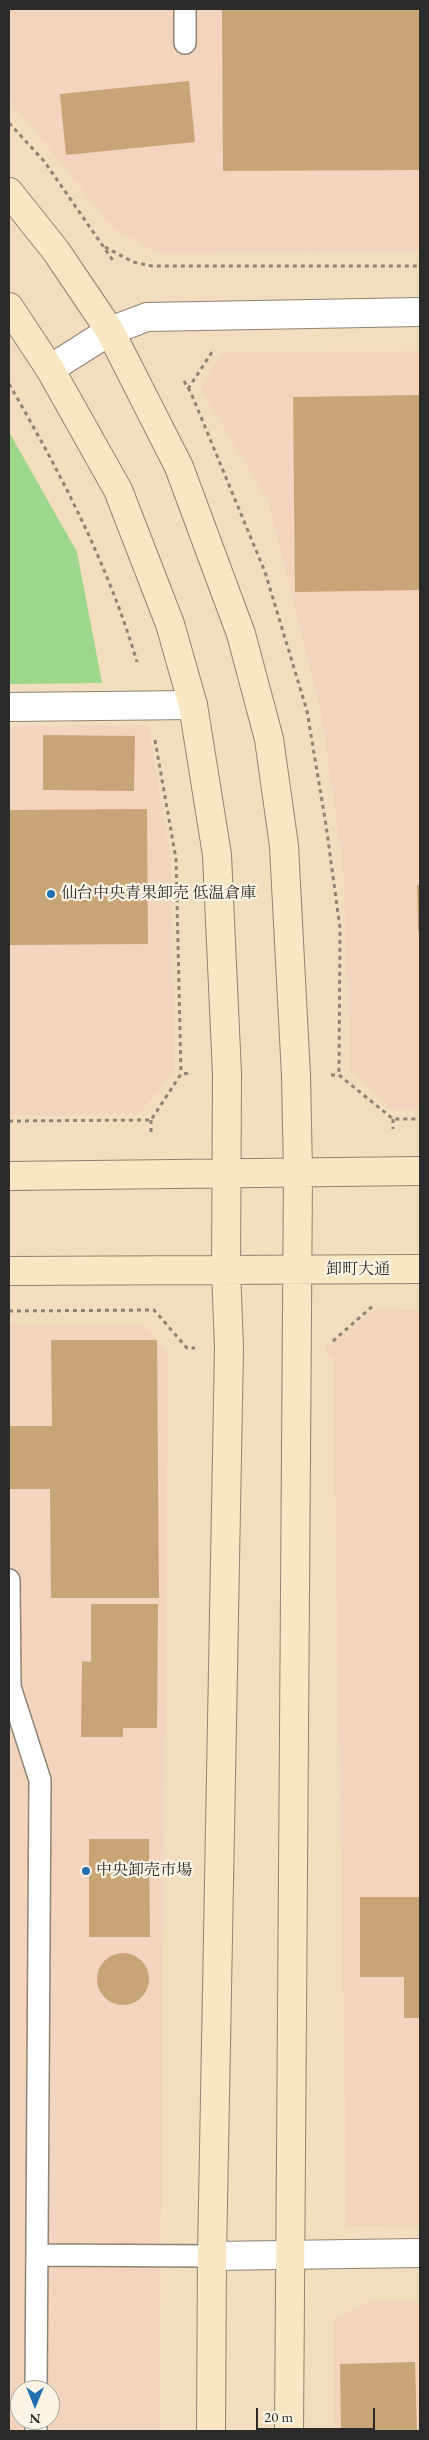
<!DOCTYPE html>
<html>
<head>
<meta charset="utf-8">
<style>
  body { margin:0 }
  #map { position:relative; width:429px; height:2440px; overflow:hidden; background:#f2ddbe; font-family:"EB Garamond",serif }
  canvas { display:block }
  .frame { position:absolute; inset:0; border:10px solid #2b2b2b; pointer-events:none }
  .north { position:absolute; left:10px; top:2380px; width:50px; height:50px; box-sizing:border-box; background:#fcf5e5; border:1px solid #a8a49b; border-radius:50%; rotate:180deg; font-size:14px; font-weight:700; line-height:20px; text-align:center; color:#2b2b2b }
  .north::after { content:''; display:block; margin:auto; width:18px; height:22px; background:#1f6fb2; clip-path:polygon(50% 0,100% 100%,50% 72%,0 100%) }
  .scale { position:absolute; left:256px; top:2408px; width:119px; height:22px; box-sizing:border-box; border:2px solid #2b2b2b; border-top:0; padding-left:6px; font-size:15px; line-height:18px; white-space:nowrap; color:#2b2b2b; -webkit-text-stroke:4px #fcf5e5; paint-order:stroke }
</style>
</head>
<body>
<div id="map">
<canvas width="429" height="2440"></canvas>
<div class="frame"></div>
<div class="north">N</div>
<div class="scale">20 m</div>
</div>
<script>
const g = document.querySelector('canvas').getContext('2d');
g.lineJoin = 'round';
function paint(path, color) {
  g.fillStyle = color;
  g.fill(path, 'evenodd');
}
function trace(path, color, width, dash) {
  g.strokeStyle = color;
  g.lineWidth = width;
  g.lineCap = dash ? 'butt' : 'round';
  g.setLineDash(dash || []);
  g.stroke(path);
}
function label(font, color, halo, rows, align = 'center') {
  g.font = font + ' "EB Garamond","Noto Serif JP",serif';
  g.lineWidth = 4.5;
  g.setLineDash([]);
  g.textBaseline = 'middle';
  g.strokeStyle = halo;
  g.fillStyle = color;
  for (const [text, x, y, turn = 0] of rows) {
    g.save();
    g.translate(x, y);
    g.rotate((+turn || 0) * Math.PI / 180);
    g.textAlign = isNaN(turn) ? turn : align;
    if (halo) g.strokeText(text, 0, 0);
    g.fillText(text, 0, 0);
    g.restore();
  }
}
paint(new Path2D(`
  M9 9H420V252L159 253 115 230 9 99Z
  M420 351V1109H391L351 1070 343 865 320 705 268 500 201 389 221 353Z
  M148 725 171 859 174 1072 139 1114 9 1115V726Z
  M376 1309 420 1310V2225L347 2226 333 1360 325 1348Z
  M9 1325H144L168 1353 159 2431H9ZM20 2390H50V2420H20Z
  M371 2301H420V2431H335L333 2320Z`), '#f3d4bf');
paint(new Path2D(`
  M9 432 77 552 102 683 9 684Z`), '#9cd78b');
paint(new Path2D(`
  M222 9H420V170L223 171Z
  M189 81 195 142 66 155 60 94Z
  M420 395V590L295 592 293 397Z
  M43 735 135 736 134 791 43 790Z
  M147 809 148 944 9 945V810Z
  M417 885H420V931H418Z
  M51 1340H157L159 1598H51L50 1489H9V1426H52Z
  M91 1604H158L157 1728H123V1737H81L82 1661 91 1662Z
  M89 1839H149L150 1937H89Z
  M360 1897H420V2018H404V1977H360Z
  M97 1979a26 26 0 1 1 52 0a26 26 0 1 1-52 0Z
  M415 2362 417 2431H341L340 2364Z`), '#c7a577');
const lane = new Path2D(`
  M185 9V43
  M9 1580 10 1687 40 1780 36 2390
  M37 2255 212 2256
  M36 2431V2420`);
const street = new Path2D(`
  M50 369 110 331 147 317 420 312
  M9 707 193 705
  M212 2256 420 2253`);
const secondary = new Path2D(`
  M9 192 56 251 110 331 179 467 241 634 269 739 284 846 296 1076 298 1172 289 2431
  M9 307 50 369 118 490 170 624 193 705 217 855 227 1074 226 1270 229 1348 212 2256 211 2431
  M9 1176 420 1171
  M9 1271 420 1269`);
trace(lane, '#8e8474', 24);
trace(street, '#8e8474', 30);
trace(secondary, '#8e8474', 30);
trace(new Path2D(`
  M9 123 44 161 114 262
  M105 247 133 262 152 266H420
  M184 381 191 393 265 572 307 711 326 825 340 928 339 1075
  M9 384C60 472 108 564 137 662
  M188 389 212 352
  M155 740 176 859 181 1074
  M331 1075H339L393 1119H420
  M393 1119V1129
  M151 1120V1132
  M9 1121 151 1120 181 1074 192 1073
  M9 1311 154 1310 187 1348H195
  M333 1341 375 1304`), '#8e8474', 3, [4, 4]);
trace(lane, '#fff', 21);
trace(street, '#fff', 28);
trace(secondary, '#f9e7c3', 28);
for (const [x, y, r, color] of [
  [51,894,5,"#1f6fb2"],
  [86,1871,5,"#1f6fb2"]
]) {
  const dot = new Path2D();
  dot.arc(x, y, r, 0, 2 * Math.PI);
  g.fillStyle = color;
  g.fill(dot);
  trace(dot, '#fcf5e5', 2);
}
label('16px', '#2b2b2b', '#fcf5e5', [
  ["仙台中央青果卸売 低温倉庫",61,894],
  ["中央卸売市場",96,1871]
], 'left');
label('16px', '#2b2b2b', '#fcf5e5', [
  ["卸町大通",358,1270]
]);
</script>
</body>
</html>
